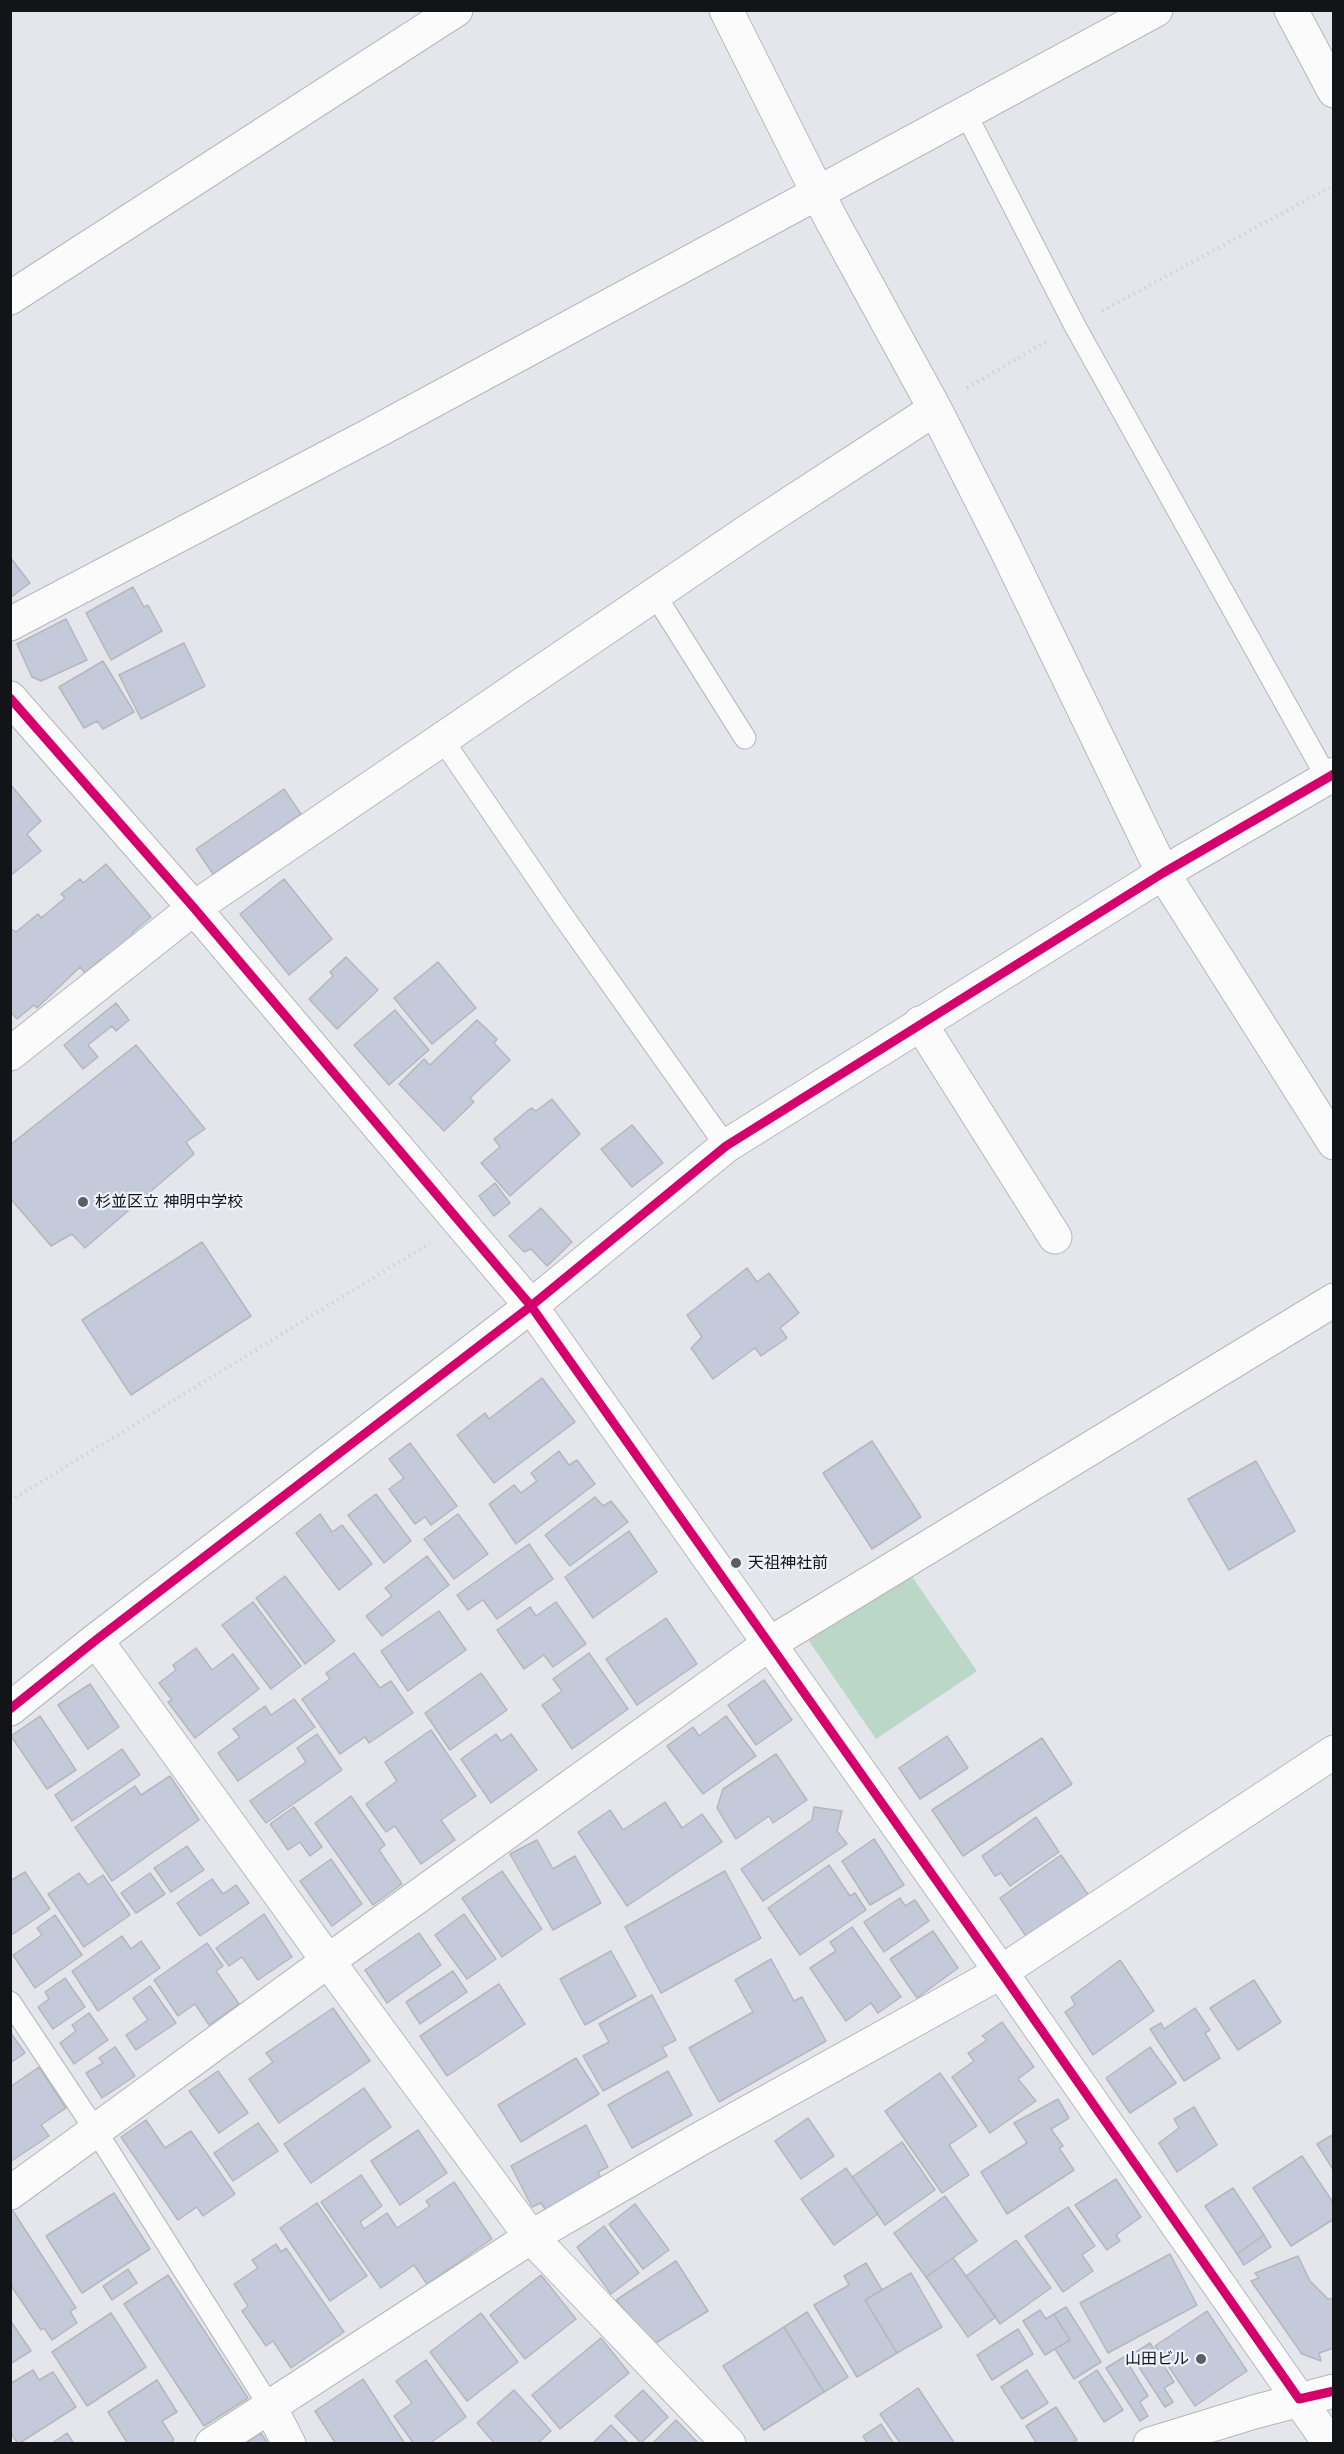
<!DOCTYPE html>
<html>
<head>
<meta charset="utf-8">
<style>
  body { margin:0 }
  #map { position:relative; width:1344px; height:2454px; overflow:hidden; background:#e4e6ec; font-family:Montserrat,sans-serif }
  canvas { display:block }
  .frame { position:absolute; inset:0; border:12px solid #121417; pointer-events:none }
</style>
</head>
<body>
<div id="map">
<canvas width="1344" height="2454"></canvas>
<div class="frame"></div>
</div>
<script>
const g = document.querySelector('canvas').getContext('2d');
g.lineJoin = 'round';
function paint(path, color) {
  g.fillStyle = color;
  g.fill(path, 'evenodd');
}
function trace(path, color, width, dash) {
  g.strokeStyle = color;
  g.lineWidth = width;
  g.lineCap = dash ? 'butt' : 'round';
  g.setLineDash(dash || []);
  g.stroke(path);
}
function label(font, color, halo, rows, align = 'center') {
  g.font = font + ' Montserrat,"Noto Sans JP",sans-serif';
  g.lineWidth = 4.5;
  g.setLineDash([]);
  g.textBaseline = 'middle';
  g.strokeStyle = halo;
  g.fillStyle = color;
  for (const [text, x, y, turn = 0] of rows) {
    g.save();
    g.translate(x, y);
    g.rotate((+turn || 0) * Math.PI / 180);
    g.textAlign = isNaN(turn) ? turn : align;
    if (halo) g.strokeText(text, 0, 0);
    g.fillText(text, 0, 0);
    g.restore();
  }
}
paint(new Path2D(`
  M906 1568 977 1671 876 1739 807 1638Z`), '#bad7c8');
const building = new Path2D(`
  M10 557 30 583 10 598Z
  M133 587 144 607 148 605 162 631 111 660 86 613Z
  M66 619 87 660 41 681 32 677 17 644Z
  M184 643 205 686 141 719 119 675Z
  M103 661 134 712 103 729 97 721 84 728 59 687Z
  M10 784 41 821 27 834 41 851 10 876Z
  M284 789 301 814 213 874 196 849Z
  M106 864 151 917 132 933 134 936 104 961 101 959 85 973 80 967 37 1008 34 1005 17 1019 10 1011V928L16 932 38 914 41 918 65 898 61 894 80 879 83 883Z
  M284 879 332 939 289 975 240 914Z
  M346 957 378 990 337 1029 309 999 333 976 330 972Z
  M438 962 476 1008 432 1044 394 998Z
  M116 1003 129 1020 116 1031 112 1026 88 1045 98 1057 83 1069 64 1045Z
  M395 1010 429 1050 389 1085 354 1045Z
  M477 1020 497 1039 494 1043 510 1060 470 1098 474 1102 444 1131 399 1084 424 1059 430 1065Z
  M136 1045 205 1129 186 1142 194 1154 85 1248 72 1234 51 1246 10 1198V1145Z
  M552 1099 580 1134 510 1196 481 1163 500 1147 494 1139 531 1108 536 1111Z
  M632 1125 663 1163 632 1187 601 1149Z
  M495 1183 510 1203 494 1216 479 1196Z
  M541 1208 572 1242 547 1266 531 1249 524 1252 509 1236Z
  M202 1242 251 1316 131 1395 82 1320Z
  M747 1268 757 1282 769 1273 799 1313 780 1328 787 1338 761 1356 755 1348 713 1379 691 1348 702 1337 687 1315Z
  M542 1378 575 1422 494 1483 457 1435 485 1413 489 1419Z
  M872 1441 921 1517 872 1549 823 1473Z
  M410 1443 457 1506 431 1525 425 1517 415 1524 389 1489 404 1478 389 1459Z
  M559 1451 569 1465 577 1460 595 1484 516 1544 489 1504 514 1485 521 1493 537 1481 531 1473Z
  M1256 1461 1295 1531 1229 1570 1188 1499Z
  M376 1494 411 1541 384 1563 348 1515Z
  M595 1497 603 1506 611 1501 628 1522 570 1566 545 1535Z
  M320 1514 332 1532 342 1525 372 1564 339 1590 296 1533Z
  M458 1514 488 1554 454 1579 424 1539Z
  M629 1531 657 1572 593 1618 565 1577Z
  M529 1544 553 1579 497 1619 483 1600 468 1610 457 1595Z
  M427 1556 449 1585 382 1636 366 1616 392 1596 385 1588Z
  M285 1576 335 1641 305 1664 256 1598Z
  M253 1602 301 1666 271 1689 222 1625Z
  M556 1602 586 1644 553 1667 544 1655 524 1669 497 1630 530 1607 536 1616Z
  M439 1611 466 1650 408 1691 381 1651Z
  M666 1618 697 1664 637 1705 606 1659Z
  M196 1648 212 1670 233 1654 259 1689 195 1738 168 1702 172 1700 159 1683 176 1670 173 1665Z
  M354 1653 380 1688 391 1681 413 1713 369 1743 365 1737 340 1754 302 1699 330 1679 326 1673Z
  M589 1653 628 1709 572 1749 542 1705 562 1691 553 1679Z
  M481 1673 507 1710 450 1750 425 1713Z
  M764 1680 792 1720 756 1745 728 1705Z
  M90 1684 119 1727 88 1749 58 1705Z
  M294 1699 315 1727 238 1781 218 1753 240 1737 233 1729 265 1706 271 1715Z
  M40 1716 76 1770 47 1789 11 1736Z
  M726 1716 756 1756 703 1794 667 1746 693 1727 699 1736Z
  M431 1730 476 1796 441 1820 455 1840 421 1864 395 1826 386 1832 366 1804 397 1781 385 1762Z
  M317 1734 342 1770 266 1823 250 1801 306 1762 297 1748Z
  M496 1734 501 1741 511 1734 537 1770 491 1803 461 1759Z
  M947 1736 968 1768 920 1799 899 1768Z
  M1042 1738 1072 1784 963 1856 932 1810Z
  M122 1749 140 1775 72 1821 55 1795Z
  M776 1754 807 1800 773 1823 769 1816 736 1839 717 1808 723 1789Z
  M170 1776 199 1820 112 1881 75 1827 135 1786 141 1795Z
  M351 1796 385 1845 379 1850 402 1884 373 1905 315 1823Z
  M665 1802 682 1828 702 1814 722 1842 627 1906 578 1832 610 1810 623 1830Z
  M294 1807 322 1847 310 1856 300 1842 288 1850 270 1824Z
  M814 1807 842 1811 837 1831 847 1844 763 1901 741 1869 812 1820Z
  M1036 1817 1059 1852 1010 1886 1001 1873 995 1876 982 1856Z
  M874 1839 904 1885 870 1905 842 1861Z
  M537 1840 553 1869 575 1856 601 1903 553 1930 510 1854Z
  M187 1846 204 1870 171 1892 154 1868Z
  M1061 1855 1089 1896 1028 1939 1000 1898Z
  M331 1859 362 1904 332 1926 300 1881Z
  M829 1865 850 1896 855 1893 866 1910 800 1955 768 1908Z
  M502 1871 542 1929 502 1957 462 1898Z
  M725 1871 761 1938 661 1993 625 1927Z
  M25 1872 50 1909 10 1936V1881Z
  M79 1873 88 1885 103 1875 130 1915 84 1947 48 1894Z
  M150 1873 165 1894 136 1913 121 1893Z
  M212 1879 223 1894 236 1885 249 1903 200 1936 177 1903Z
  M900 1898 905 1906 915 1900 929 1921 884 1952 864 1922Z
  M264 1914 292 1957 258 1980 242 1957 229 1966 216 1948Z
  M464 1914 496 1959 467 1979 435 1935Z
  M55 1915 82 1955 35 1988 13 1955 42 1935 37 1928Z
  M852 1927 901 1997 878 2013 871 2003 846 2021 810 1968 836 1951 830 1942Z
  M933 1931 958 1968 917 1998 890 1959Z
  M419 1933 441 1965 387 2003 365 1970Z
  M122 1936 131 1949 141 1941 160 1968 98 2011 72 1971Z
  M207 1943 223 1966 216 1971 239 2004 209 2025 195 2004 178 2016 154 1980Z
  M611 1951 636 1996 585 2025 560 1979Z
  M771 1959 794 2001 802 1997 826 2041 719 2102 689 2048 753 2012 735 1980Z
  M1120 1960 1154 2011 1093 2055 1065 2012 1075 2005 1071 1997Z
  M453 1971 467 1992 420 2024 406 2002Z
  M65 1978 85 2007 53 2029 38 2007 49 1999 45 1992Z
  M1254 1980 1281 2022 1238 2050 1210 2008Z
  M499 1984 525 2024 447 2076 420 2036Z
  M150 1986 176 2023 136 2050 126 2035 148 2020 133 1998Z
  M652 1995 676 2040 662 2047 667 2056 603 2091 583 2056 609 2042 599 2024Z
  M333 2008 370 2061 279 2123 249 2079 273 2062 266 2053Z
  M1195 2008 1210 2030 1205 2033 1220 2058 1184 2081 1150 2029 1161 2023 1164 2029Z
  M89 2013 108 2040 74 2064 60 2043 76 2031 72 2025Z
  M1002 2022 1034 2067 1018 2079 1036 2101 990 2133 952 2077 974 2061 968 2053 987 2040 982 2036Z
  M10 2032 25 2053 10 2063Z
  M115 2047 135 2076 102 2098 86 2073 103 2063 99 2058Z
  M1150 2047 1176 2083 1130 2113 1106 2078Z
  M576 2058 599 2094 521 2142 498 2105Z
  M39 2067 66 2108 41 2125 49 2136 10 2162V2087Z
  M218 2071 248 2113 219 2133 189 2091Z
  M668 2071 692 2115 632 2148 608 2105Z
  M940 2073 977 2126 949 2145 969 2175 942 2193 885 2111Z
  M364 2088 391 2127 311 2183 284 2144Z
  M1058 2099 1069 2118 1051 2129 1063 2146 1059 2148 1074 2170 1007 2214 981 2172 1027 2143 1014 2123Z
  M1194 2107 1217 2145 1177 2172 1159 2143 1179 2128 1174 2119Z
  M808 2118 834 2156 801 2179 775 2141Z
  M146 2120 165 2148 191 2131 235 2194 203 2216 197 2207 178 2220 121 2137Z
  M258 2123 278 2151 233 2181 214 2153Z
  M586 2125 608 2167 598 2172 603 2182 547 2212 541 2203 532 2207 511 2166Z
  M418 2130 447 2173 400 2205 371 2161Z
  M1334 2134V2171L1317 2144Z
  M902 2142 935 2190 885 2225 852 2177Z
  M1302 2156 1334 2204V2219L1291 2246 1253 2188Z
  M846 2168 878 2214 834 2245 801 2199Z
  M361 2175 382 2206 360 2222 364 2229 387 2213 397 2228 430 2206 426 2201 454 2182 492 2239 427 2284 414 2265 381 2288 321 2202Z
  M1116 2179 1141 2217 1116 2235 1120 2241 1107 2250 1075 2205Z
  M1233 2188 1264 2235 1237 2254 1205 2206Z
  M114 2193 150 2249 82 2293 46 2236Z
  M945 2196 977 2241 926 2277 894 2233Z
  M317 2203 367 2276 330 2301 280 2228Z
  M635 2204 669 2250 643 2269 609 2224Z
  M1068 2207 1095 2246 1082 2255 1093 2271 1063 2292 1025 2236Z
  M13 2211 76 2308 70 2311 77 2323 52 2340 44 2328 41 2330 10 2284V2212Z
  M604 2226 639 2273 611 2294 577 2247Z
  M1264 2235 1271 2247 1244 2265 1237 2254Z
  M1016 2240 1051 2288 1000 2324 966 2276Z
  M276 2244 281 2252 286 2248 344 2332 291 2368 273 2341 266 2346 242 2311 248 2306 234 2284 258 2268 252 2260Z
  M1170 2254 1197 2305 1108 2353 1080 2303Z
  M1298 2256 1310 2281 1328 2299 1334 2298V2348L1319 2353 1321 2361 1302 2354 1251 2281 1259 2278 1255 2273Z
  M953 2258 996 2317 968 2337 926 2277Z
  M676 2261 708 2311 654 2344 616 2300Z
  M866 2263 882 2290 865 2300 897 2353 857 2377 814 2305 849 2285 844 2276Z
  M128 2269 137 2283 112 2300 103 2286Z
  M911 2273 942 2327 897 2353 865 2300Z
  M168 2275 248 2398 204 2426 124 2304Z
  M541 2275 576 2319 525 2359 490 2315Z
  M1066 2307 1101 2362 1074 2379 1055 2349 1070 2340 1054 2314Z
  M1040 2310 1046 2319 1054 2314 1070 2340 1045 2355 1023 2321Z
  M1207 2311 1247 2371 1195 2406 1155 2346Z
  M807 2312 848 2377 824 2392 784 2327Z
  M111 2313 146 2367 87 2406 52 2352Z
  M481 2313 518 2362 467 2401 430 2352Z
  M10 2320 31 2351 10 2364Z
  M784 2327 824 2392 764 2430 723 2366Z
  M1018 2329 1033 2354 992 2380 977 2355Z
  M601 2338 629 2373 560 2429 532 2395Z
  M1150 2343 1174 2382 1164 2388 1173 2402 1165 2407 1131 2355Z
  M1124 2357 1148 2396 1140 2402 1148 2416 1140 2421 1106 2368Z
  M426 2360 466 2417 429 2444H414L394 2416 412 2403 396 2381Z
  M33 2370 39 2380 53 2372 76 2407 18 2444 10 2432V2384Z
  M1027 2370 1048 2403 1022 2419 1001 2387Z
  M1097 2370 1123 2410 1104 2422 1079 2382Z
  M363 2379 405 2444H336L315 2411Z
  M157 2380 177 2412 162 2421 174 2440 169 2444H128L108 2412Z
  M918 2388 955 2444H901L880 2414Z
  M514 2390 551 2431 537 2444H495L477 2423Z
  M643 2390 668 2417 641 2443 615 2416Z
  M1056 2407 1077 2440 1071 2444H1037L1026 2426Z
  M676 2420 698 2443 697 2444H656L654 2442Z
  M881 2424 894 2444H868L863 2436Z
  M611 2425 629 2444H592Z
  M67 2433 74 2444H51Z
  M261 2433 268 2444H245Z`);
paint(building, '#c4cada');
trace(building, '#b5b7bc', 1.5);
const lane = new Path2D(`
  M966 114 1075 326 1327 778
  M655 595 745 738
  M442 739 563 916 726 1146
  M10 2002 96 2131 270 2407`);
const street = new Path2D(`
  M726 10 831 219 935 409 1005 547 1163 873 1334 1143
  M1291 10 1334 91
  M10 298 456 10
  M10 624 368 436 1156 10
  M10 698 194 908 531 1306
  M920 1023 1055 1237
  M10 1054 194 908 757 525 935 409
  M96 1640 328 1961 531 2237 729 2444
  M10 2193 328 1961 769 1644 1334 1300
  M270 2407 289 2444
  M212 2444 531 2237 698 2140 1001 1972 1334 1752`);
const secondary = new Path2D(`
  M531 1306 1001 1972 1330 2444
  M10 1709 96 1640 531 1306 726 1146 1163 873 1334 774
  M1150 2444 1254 2412 1334 2391`);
trace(lane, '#b5b7bb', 23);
trace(street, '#b5b7bb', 35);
trace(secondary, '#b5b7bb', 35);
trace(new Path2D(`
  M1102 311 1334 185
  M967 388 1049 340
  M10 1501 430 1243`), '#d0d2d3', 4, [1.5, 4.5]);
trace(lane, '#fbfbfc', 21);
trace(street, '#fbfbfc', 33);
trace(secondary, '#fbfbfc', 33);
trace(new Path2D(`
  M10 698 194 908 531 1306 1001 1972 1299 2399 1334 2391
  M10 1709 96 1640 531 1306 726 1146 1163 873 1334 774`), '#d6006c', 9);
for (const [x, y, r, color] of [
  [83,1202,6,"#5c5e62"],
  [736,1563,6,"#5c5e62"],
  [1201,2359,6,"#5c5e62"]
]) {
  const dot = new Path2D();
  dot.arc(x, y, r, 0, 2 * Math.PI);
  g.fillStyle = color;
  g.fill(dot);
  trace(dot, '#eef2fc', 2);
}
label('16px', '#121417', '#eef2fc', [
  ["杉並区立 神明中学校",95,1202],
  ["天祖神社前",748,1563],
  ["山田ビル",1189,2359,"right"]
], 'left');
</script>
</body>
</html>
